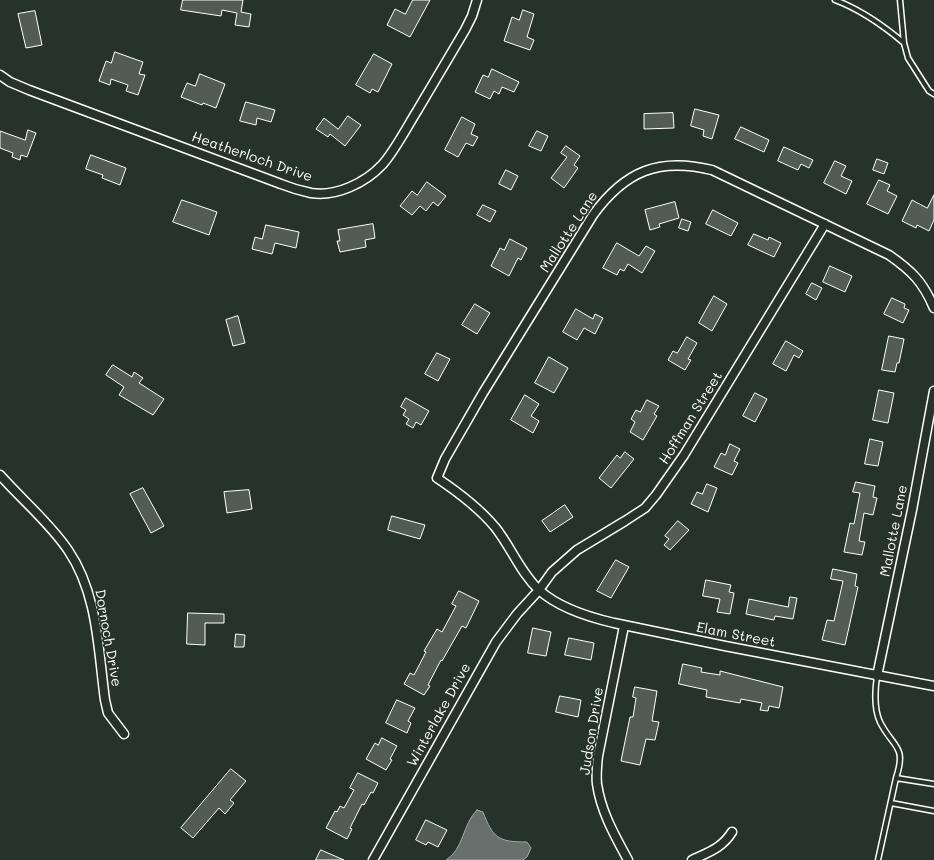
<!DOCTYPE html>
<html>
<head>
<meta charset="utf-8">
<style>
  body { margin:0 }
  canvas { display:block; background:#26332d }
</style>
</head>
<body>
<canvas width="934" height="860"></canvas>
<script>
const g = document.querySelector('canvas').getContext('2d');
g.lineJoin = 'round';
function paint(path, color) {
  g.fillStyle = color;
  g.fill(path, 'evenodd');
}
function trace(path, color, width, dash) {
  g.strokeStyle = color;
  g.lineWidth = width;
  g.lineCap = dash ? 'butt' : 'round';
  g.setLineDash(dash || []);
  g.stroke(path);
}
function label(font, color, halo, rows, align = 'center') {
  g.font = font + ' Mali,sans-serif';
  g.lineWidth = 4;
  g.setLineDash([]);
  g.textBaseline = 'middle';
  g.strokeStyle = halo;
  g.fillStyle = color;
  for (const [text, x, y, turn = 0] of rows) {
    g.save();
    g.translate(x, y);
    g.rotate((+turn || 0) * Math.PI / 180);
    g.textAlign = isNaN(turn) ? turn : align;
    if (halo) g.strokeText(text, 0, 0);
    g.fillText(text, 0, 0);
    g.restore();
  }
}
const water = new Path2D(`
  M477 810 483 812C493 838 498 842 527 842L531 848 527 857 523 860H446C464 849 462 825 477 810Z`);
paint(water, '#67706c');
trace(water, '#a4a9a7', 1);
const building = new Path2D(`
  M183 0H243L241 12 251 14 249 27 235 25 237 13 222 10 221 16 181 10Z
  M413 0H430L410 37 387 25 395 9 405 14Z
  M523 10 534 14 527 37 534 40 530 50 504 41 512 17 519 20Z
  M35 11 42 45 26 48 18 14Z
  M115 52 143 62 139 74 145 75 138 95 126 91 128 85 111 79 110 85 99 81 106 61 111 63Z
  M374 54 392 64 378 92 372 89 370 93 356 85Z
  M492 69 519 82 514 92 502 87 499 94 494 91 490 99 475 92 483 75 488 77Z
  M200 74 225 84 216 108 203 103 202 105 181 97 187 83 195 86Z
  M246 102 275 110 271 122 257 118 256 125 240 121Z
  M695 109 719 115 712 139 703 136 704 130 691 126Z
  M673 113 674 128 644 129V114Z
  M348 116 361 125 345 146 330 134 328 137 316 129 324 118 338 129Z
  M462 117 475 124 471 134 478 137 473 146 466 143 458 157 445 150Z
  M741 127 769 140 764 152 735 139Z
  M28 130 36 133 27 157 21 155 20 160 12 157 13 153 0 148V131L25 140Z
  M537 131 548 136 541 151 529 146Z
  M566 146 580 156 574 165 578 168 564 188 551 178 567 157 561 153Z
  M784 147 813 160 809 168 801 164 798 170 778 161Z
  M91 155 126 168 120 185 102 178 103 175 86 169Z
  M877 159 888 163 884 174 873 170Z
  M835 161 846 166 841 176 852 181 846 194 824 183Z
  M506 170 518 176 511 190 499 184Z
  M879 180 890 185 887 191 897 196 888 214 867 204Z
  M427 182 446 196 438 206 433 202 426 211 420 206 412 215 400 206 412 191 417 195Z
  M934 195V220L929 231 917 225 916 228 902 221 912 200 927 208Z
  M182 200 217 212 209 235 173 222Z
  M675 202 679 218 659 224 660 227 650 230 645 210Z
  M483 205 496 211 490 222 477 215Z
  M713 210 738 223 731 236 706 224Z
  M682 219 691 222 688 231 679 228Z
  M373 224 375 238 365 240 366 247 340 252 337 241H340L338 230Z
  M266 225 299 232 296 248 275 243 272 254 252 249 255 237 262 239Z
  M754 234 768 240 769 237 781 243 774 257 748 245Z
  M510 239 527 248 521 260 518 258 509 276 491 266 500 248 504 250Z
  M617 243 639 256 646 246 655 251 642 273 628 264 624 271 620 269 617 275 603 268Z
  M830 266 852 276 845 292 823 282Z
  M812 283 822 288 816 300 806 294Z
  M714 296 727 304 712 331 699 323Z
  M892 298 905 304 904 308 909 310 903 323 884 314Z
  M475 304 490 313 477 334 462 325Z
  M576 309 593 319 595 314 603 318 595 334 584 328 577 340 563 332Z
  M238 316 245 343 233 346 226 320Z
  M889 336 904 339 899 363H897L895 372 882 370Z
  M687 337 697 343 688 359 691 360 685 370 668 360 673 351 677 353Z
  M786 341 803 351 799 358 794 355 786 371 773 364Z
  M437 353 450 359 438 381 425 374Z
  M549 357 568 368 554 393 535 383Z
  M113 365 132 377 134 372 143 378 139 383 164 399 153 415 119 395 124 387 106 375Z
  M879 390 894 393 888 423 873 420Z
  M755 393 767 399 755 422 743 416Z
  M525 395 539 404 531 416 539 421 533 433 511 420Z
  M406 398 429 411 421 425 416 422 413 428 406 424 409 419 403 415 406 410 401 407Z
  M647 400 659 406 654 414 657 416 643 440 630 432 635 422 631 419 636 410 640 412Z
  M870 439 883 442 878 466 865 464Z
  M730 444 740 449 734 461 738 463 732 475 714 467 721 453 725 455Z
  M625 452 634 459 611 488 599 478 617 455 620 458Z
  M856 482 875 486 873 497 877 498 873 515 864 513 859 541 865 542 862 555 844 552 850 523 854 524 860 493 853 492Z
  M707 484 717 488 708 512 691 504 697 492 702 494Z
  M143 488 164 526 151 533 130 494Z
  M249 490 252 509 227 513 224 492Z
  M565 505 573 517 550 532 542 521Z
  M392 516 425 525 420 539 388 530Z
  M678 521 689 530 670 550 664 545 669 539 665 536Z
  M616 560 629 567 611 598 597 591Z
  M833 569 857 574 855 586 858 587 845 645 822 640 827 620 834 621 843 581 831 579Z
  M706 580 731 585 729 592 734 593 730 614 717 612 720 599 703 596Z
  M459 591 479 601 466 628 462 626 442 661 441 660 428 685 430 686 424 695 404 684 410 673 414 675 426 652 424 651 437 629 442 632 456 606 452 604Z
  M790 597 797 598 793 619 775 616 774 620 746 614 749 599 788 607Z
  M188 613 224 614V623H205V645L187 644Z
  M533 628 551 632 546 656 528 653Z
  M236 634 245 635 244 647H235Z
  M569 638 594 643 591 660 565 655Z
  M683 664 702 668 701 672 720 675V671L783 687 779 708 769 706 768 711 760 710 762 703 741 699 740 703 706 697 707 690 679 684Z
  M635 687 657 691 652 721 659 722 655 740 646 739 640 765 621 761 630 717H633L636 698 633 697Z
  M560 696 581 700 578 717 556 712Z
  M397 700 415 708 408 721 411 723 407 733 386 723Z
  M382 738 397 746 390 759 392 760 386 770 366 759 375 743 378 745Z
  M231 769 246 781 230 800 234 803 225 814 219 808 193 838 181 828Z
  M358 773 378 783 373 793 371 792 364 805 362 804 350 828 352 829 347 839 326 828 335 811 337 812 340 806 344 808 354 790 350 788Z
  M426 820 447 830 438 847 428 842 426 845 416 840Z
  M321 850 344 860H316Z`);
paint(building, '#515c57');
trace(building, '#fff', 1);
const lane = new Path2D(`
  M835 0C859 9 885 27 904 43
  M900 0 904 43 908 58 929 91 934 94
  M877 676C875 690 874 709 880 722 893 748 907 745 896 778
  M891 803 934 811
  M878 860 896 778 934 784`);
const street = new Path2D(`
  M0 75 10 82 29 90 281 184C291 188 301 191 311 193 336 197 365 183 382 165 394 152 407 127 417 111 433 84 449 57 465 30L472 16 477 0
  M934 308C923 282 912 271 889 255L712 170C659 157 625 171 593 215L483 393 445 459 437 478C458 492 479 508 495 527 511 547 520 572 539 590 559 608 588 617 614 623L725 646 934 686
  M0 475C22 500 49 522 68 550 98 594 98 649 105 700L108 713 124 734
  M624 626 598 756C597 765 596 775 597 784 601 812 615 836 628 860
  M877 676 912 510 934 391
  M373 860 496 642 517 614 539 590 552 572 577 550 625 521 645 508 656 495 684 455 825 224
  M692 860C709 852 722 848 732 832`);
trace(lane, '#fff', 7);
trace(street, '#fff', 11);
trace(lane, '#26332d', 4);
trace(street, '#26332d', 8);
label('14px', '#fff', '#26332d', [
  ["Heatherloch Drive",252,157,19],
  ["Mallotte Lane",569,232,-57],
  ["Hoffman Street",691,418,-58],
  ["Mallotte Lane",894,531,-79],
  ["Elam Street",736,635,11],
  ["Dornoch Drive",108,638,80],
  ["Winterlake Drive",439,715,-61],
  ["Judson Drive",592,731,-81]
]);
</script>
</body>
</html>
